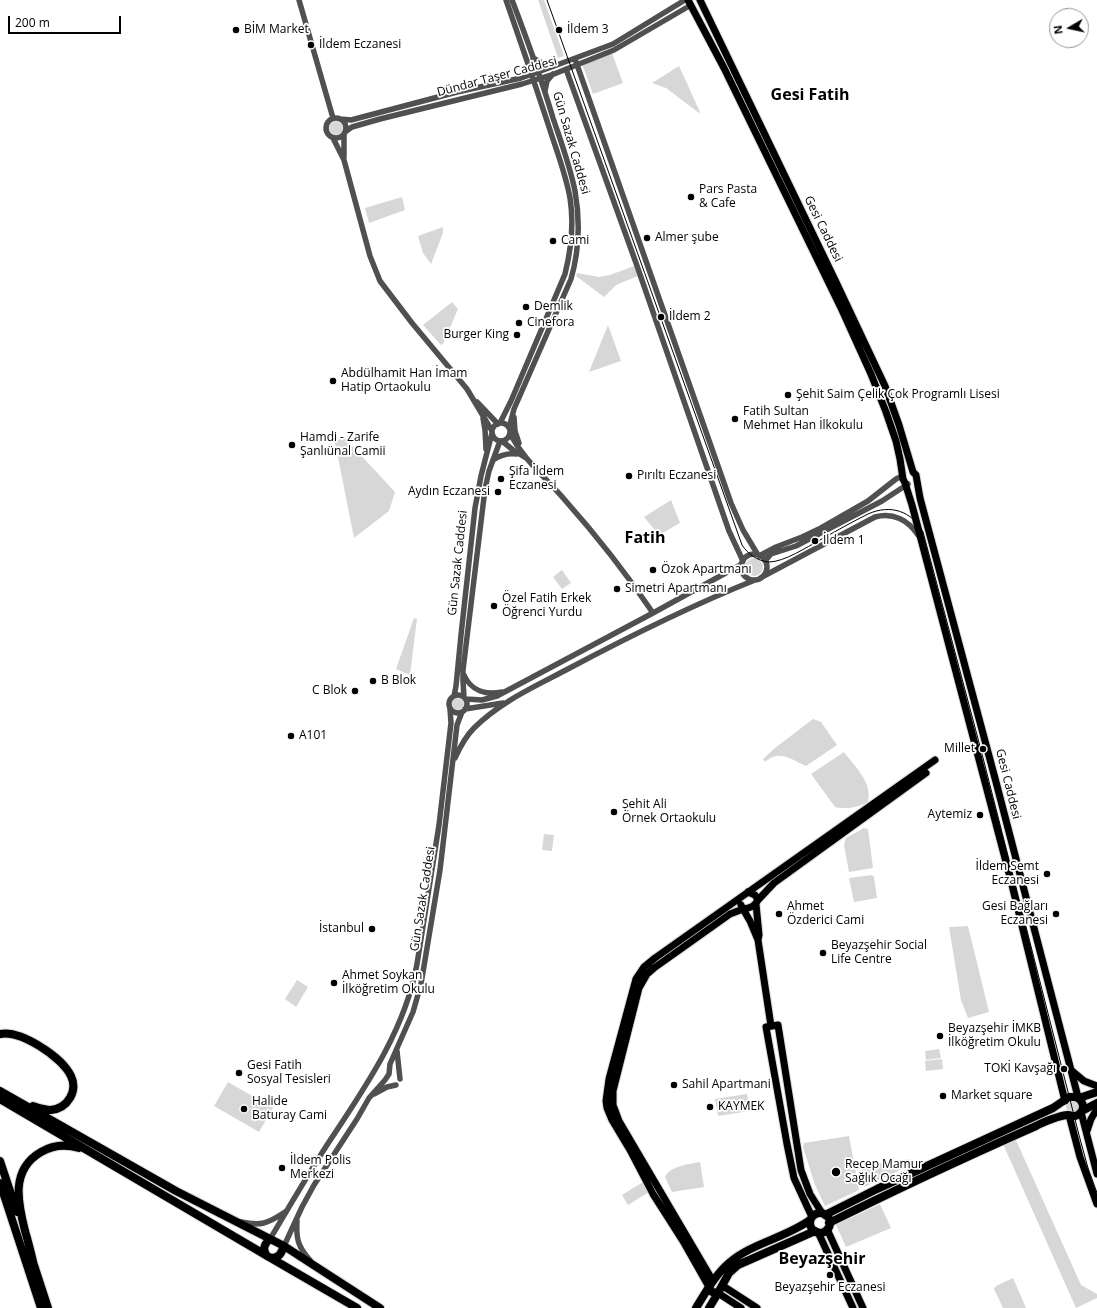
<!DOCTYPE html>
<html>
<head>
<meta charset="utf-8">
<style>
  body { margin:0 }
  #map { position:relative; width:1097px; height:1308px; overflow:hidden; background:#fff; font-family:"Open Sans",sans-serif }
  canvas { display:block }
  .north { position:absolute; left:1049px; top:8px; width:40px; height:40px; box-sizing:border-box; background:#fff; border:1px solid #999; border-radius:50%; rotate:261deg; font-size:11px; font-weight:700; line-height:16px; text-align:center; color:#000 }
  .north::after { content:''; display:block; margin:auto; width:14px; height:18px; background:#000; clip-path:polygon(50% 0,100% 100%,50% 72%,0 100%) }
  .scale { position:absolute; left:8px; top:16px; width:113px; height:18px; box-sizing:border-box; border:2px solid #000; border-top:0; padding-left:5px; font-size:12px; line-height:14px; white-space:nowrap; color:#000; -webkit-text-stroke:3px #fff; paint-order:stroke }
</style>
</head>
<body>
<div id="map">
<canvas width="1097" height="1308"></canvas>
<div class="north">N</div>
<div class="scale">200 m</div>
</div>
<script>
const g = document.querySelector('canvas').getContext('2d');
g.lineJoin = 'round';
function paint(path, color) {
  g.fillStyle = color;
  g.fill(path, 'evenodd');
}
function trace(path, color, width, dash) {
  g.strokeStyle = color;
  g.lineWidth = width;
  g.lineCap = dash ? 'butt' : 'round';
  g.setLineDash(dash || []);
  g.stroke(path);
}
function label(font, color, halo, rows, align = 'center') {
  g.font = font + ' "Open Sans",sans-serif';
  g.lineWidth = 3.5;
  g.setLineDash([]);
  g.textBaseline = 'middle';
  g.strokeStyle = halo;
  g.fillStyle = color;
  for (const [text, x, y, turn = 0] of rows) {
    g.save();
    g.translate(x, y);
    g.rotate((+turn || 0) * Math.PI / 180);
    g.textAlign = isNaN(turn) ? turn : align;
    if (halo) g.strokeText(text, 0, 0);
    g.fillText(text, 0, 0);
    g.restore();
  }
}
paint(new Path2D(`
  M538 0H544L564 56 558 58Z
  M612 53 623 83 593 94 582 64Z
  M679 66 700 112 699 113 666 88 652 83Z
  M329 128a7 7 0 1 1 14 0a7 7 0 1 1-14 0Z
  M402 197 405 210 369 223 365 208Z
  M443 227V233L431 264 423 253 418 236Z
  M634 266 638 276 616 285 604 297 576 276 577 273 599 277 610 275Z
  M452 302 458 309 443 344 441 345 423 325Z
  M608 325 621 361 589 372Z
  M343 436 395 492 389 511 354 538 335 442Z
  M671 500 680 523 659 535 644 517Z
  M745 567a9 9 0 1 1 18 0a9 9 0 1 1-18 0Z
  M562 570 571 583 562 589 553 577Z
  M414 618 417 619 410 675 396 669Z
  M452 704a6 6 0 1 1 12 0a6 6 0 1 1-12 0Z
  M813 719 821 722 837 745 806 766C797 762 783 752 773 757 770 758 767 760 765 762L763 759 775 748Z
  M844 752C854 766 873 782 868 802 860 807 845 810 835 807L811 774Z
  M864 828 868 829 873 868 849 872 844 845 846 838Z
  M544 834 554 835 552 851 542 850Z
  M872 875 874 877 877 898 854 902 849 878Z
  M968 926 989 1012 968 1018 961 1000 949 927Z
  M297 980 308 987 296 1007 285 999Z
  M939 1049 941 1058 926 1060 925 1051Z
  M942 1059 943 1069 926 1071 925 1061Z
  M228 1082 273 1108 259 1132 214 1106Z
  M747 1094 750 1111 718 1116 715 1099Z
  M1076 1100 1080 1108 1074 1114 1069 1113 1066 1108 1067 1101Z
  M849 1136 859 1190 825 1206 815 1185 803 1147 804 1143Z
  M1015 1138 1081 1285 1097 1294V1298L1076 1308 1003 1144Z
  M910 1159 911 1165 864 1187 861 1166Z
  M700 1162 704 1187 672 1192 665 1177C670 1166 689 1164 700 1162Z
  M643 1182 649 1192 628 1205 622 1195Z
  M880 1204 891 1228 846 1247 836 1225Z
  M1013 1278 1026 1308H1003L994 1289 996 1286Z`), '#d7d7d7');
const major = new Path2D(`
  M688 0 724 68 842 310 871 374 886 412 896 441 900 459 903 479 905 483 912 505 1011 881 1065 1101
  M700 0 836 282 885 386 899 425 913 472 916 475 920 498 996 782 1078 1097
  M758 900 774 883 926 773
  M756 904 759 935 758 940 771 1026
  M741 905 743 909C750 908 754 907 758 900L755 895 748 892
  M1072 1071 1084 1081 1097 1086
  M1081 1112 1097 1174
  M1069 1115 1080 1157 1097 1204
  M1087 1131 1091 1119 1097 1109
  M812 1217 794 1178 787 1144 766 1027 778 1025 801 1170 810 1194 822 1213
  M827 1229 863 1308
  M818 1232 853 1308
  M713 1281 619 1121 613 1105V1091L639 988 647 974 654 968 730 914 743 909 750 921 758 940
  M723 1286 757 1308
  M709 1287 683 1241 653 1194 630 1150 612 1120 607 1108 606 1101 609 1079 636 979 644 967 655 958 935 760
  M718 1293 741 1308`);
const highway = new Path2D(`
  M0 1034C21 1030 62 1057 71 1076 78 1091 68 1108 51 1110 45 1110 39 1108 33 1106
  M0 1091 176 1191 284 1246 380 1308
  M1079 1098 1097 1092
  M0 1099 269 1257 357 1308
  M1082 1111 1097 1103
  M0 1161 17 1212
  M0 1183 41 1308
  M810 1223a10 10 0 1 1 20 0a10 10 0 1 1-20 0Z
  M825 1215 877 1189 1053 1108 1069 1097H1076C1083 1100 1086 1109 1079 1114 1075 1118 1072 1115 1068 1115 1061 1115 1043 1122 1036 1126 966 1157 897 1189 829 1223
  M267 1256C262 1249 264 1244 270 1239
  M271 1258C279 1258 281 1254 284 1246
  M34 1265 48 1308
  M35 1270C32 1257 29 1244 25 1231 18 1203 10 1170 41 1152 53 1145 66 1144 79 1148
  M709 1287 712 1292 718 1293 729 1273 738 1265 815 1231
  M696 1308C706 1292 715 1275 729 1263 752 1243 785 1238 810 1220
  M709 1308 718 1293`);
trace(major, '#dbdbdb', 9);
trace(highway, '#dbdbdb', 10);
trace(new Path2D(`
  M299 0 333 118
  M533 58 542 63 554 66
  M575 59 731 503 743 530 758 555
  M566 69 636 263 729 531 743 561
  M545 91 547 81 553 74
  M326 128a10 10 0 1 1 20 0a10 10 0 1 1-20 0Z
  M340 119 351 120 457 92 521 78 538 72 613 44 685 0
  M345 132 352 127 380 119 522 84 554 74 614 50 691 5
  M344 134V157
  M333 138 344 160 370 256 380 281 412 323 467 389 492 431
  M477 402 498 424
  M514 417 515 431 519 443
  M483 418 485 430 486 449
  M500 423 511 401 565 274C571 250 574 223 570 198 566 175 557 152 550 130 536 87 521 43 506 0
  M492 432a9 9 0 1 1 18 0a9 9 0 1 1-18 0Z
  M509 428 514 409 571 279C579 251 580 219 575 191 570 166 561 142 553 118 541 78 527 39 512 0
  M510 433C522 458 546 478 564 499 596 535 626 573 653 613
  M502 441 513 450 526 458
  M493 460C500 455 508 453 517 454
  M741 567a13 13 0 1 1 26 0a13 13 0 1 1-26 0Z
  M759 556 776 547 802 537 821 528 868 501 896 479 902 476
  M765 561 771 554 796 546 813 537 882 501 908 484
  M762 577 875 517C893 512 908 520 918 535
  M464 675C471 691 486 695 502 692
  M449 704a9 9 0 1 1 18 0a9 9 0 1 1-18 0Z
  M454 696 456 686 461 635 475 508 481 476 492 433
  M464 697 463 681V670L485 489 489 471 500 441
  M466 699 482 700 497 696 653 613 742 564
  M465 709 503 703
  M455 758C460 747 465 737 474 728 500 702 534 687 566 670 628 637 690 606 755 580
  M397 1051 400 1079
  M374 1094 387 1087 396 1085
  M297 1221C296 1239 298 1247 310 1260
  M241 1222C261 1226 267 1224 285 1212
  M270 1239C289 1207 307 1176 327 1145 364 1089 405 1031 417 964L439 825 451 723 450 709
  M284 1246 302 1207 314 1185 357 1119 369 1098 385 1080 389 1074 390 1064 413 1012 421 984 440 870 457 725 462 712`), '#505050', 5.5);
trace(major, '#000', 7);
trace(highway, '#000', 8);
trace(new Path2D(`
  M547 0 742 545C748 554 757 561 769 562 784 562 807 547 820 540 836 531 852 522 868 514 890 504 912 511 923 532L981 750 1079 1135 1088 1168 1097 1193`), '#000', 1);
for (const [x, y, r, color] of [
  [236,30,4,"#000"],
  [559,30,4,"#000"],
  [311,45,4,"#000"],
  [691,197,4,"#000"],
  [647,238,4,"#000"],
  [553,241,4,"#000"],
  [526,307,4,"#000"],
  [661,317,4,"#000"],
  [519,323,4,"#000"],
  [517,335,4,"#000"],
  [333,381,4,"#000"],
  [788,395,4,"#000"],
  [735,419,4,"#000"],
  [292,445,4,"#000"],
  [629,476,4,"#000"],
  [501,479,4,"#000"],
  [498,492,4,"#000"],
  [815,541,4,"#000"],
  [653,570,4,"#000"],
  [617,589,4,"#000"],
  [494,606,4,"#000"],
  [373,681,4,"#000"],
  [355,691,4,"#000"],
  [291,736,4,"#000"],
  [983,749,4,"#000"],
  [614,812,4,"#000"],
  [980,815,4,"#000"],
  [1047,874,4,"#000"],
  [779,914,4,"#000"],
  [1056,914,4,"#000"],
  [372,929,4,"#000"],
  [823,953,4,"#000"],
  [334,983,4,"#000"],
  [940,1036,4,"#000"],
  [1064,1069,4,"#000"],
  [239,1073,4,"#000"],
  [674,1085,4,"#000"],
  [943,1096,4,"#000"],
  [710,1107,4,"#000"],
  [244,1109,4,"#000"],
  [282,1168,4,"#000"],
  [836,1172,5,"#000"],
  [830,1275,4,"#000"]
]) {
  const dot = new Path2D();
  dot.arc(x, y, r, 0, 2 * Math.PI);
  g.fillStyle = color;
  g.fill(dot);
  trace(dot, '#fff', 1.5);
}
label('12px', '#000', '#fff', [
  ["BİM Market",244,30],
  ["İldem 3",567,30],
  ["İldem Eczanesi",319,45],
  ["Pars Pasta",699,190],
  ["& Cafe",699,204],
  ["Almer şube",655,238],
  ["Cami",561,241],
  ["Demlik",534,307],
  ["İldem 2",669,317],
  ["Cinefora",527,323],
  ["Burger King",509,335,"right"],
  ["Abdülhamit Han İmam",341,374],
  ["Hatip Ortaokulu",341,388],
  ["Şehit Saim Çelik Çok Programlı Lisesi",796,395],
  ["Fatih Sultan",743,412],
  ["Mehmet Han İlkokulu",743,426],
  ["Hamdi - Zarife",300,438],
  ["Şanlıünal Camii",300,452],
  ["Şifa İldem",509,472],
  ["Eczanesi",509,486],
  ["Pırıltı Eczanesi",637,476],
  ["Aydın Eczanesi",490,492,"right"],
  ["İldem 1",823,541],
  ["Özok Apartmanı",661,570],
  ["Simetri Apartmanı",625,589],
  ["Özel Fatih Erkek",502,599],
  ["Öğrenci Yurdu",502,613],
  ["B Blok",381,681],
  ["C Blok",347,691,"right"],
  ["A101",299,736],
  ["Millet",975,749,"right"],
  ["Şehit Ali",622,805],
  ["Örnek Ortaokulu",622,819],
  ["Aytemiz",972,815,"right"],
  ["İldem Semt",1039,867,"right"],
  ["Eczanesi",1039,881,"right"],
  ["Ahmet",787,907],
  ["Özderici Cami",787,921],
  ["Gesi Bağları",1048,907,"right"],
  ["Eczanesi",1048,921,"right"],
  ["İstanbul",364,929,"right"],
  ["Beyazşehir Social",831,946],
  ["Life Centre",831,960],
  ["Ahmet Soykan",342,976],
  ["İlköğretim Okulu",342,990],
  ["Beyazşehir İMKB",948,1029],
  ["İlköğretim Okulu",948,1043],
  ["Gesi Fatih",247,1066],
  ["Sosyal Tesisleri",247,1080],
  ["TOKİ Kavşağı",1056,1069,"right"],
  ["Sahil Apartmani",682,1085],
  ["Market square",951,1096],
  ["Halide",252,1102],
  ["Baturay Cami",252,1116],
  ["KAYMEK",718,1107],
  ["İldem Polis",290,1161],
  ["Merkezi",290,1175],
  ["Recep Mamur",845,1165],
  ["Sağlık Ocağı",845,1179],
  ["Beyazşehir Eczanesi",830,1288,"center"]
], 'left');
label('12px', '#000', '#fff', [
  ["Dündar Taşer Caddesi",497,77,-15],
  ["Gün Sazak Caddesi",571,143,74],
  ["Gesi Caddesi",823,229,64],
  ["Gün Sazak Caddesi",458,563,-84],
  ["Gesi Caddesi",1008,784,76],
  ["Gün Sazak Caddesi",423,899,-81]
]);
label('bold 16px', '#000', '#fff', [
  ["Gesi Fatih",810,95],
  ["Fatih",645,538],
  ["Beyazşehir",822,1259]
]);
</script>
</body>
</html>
